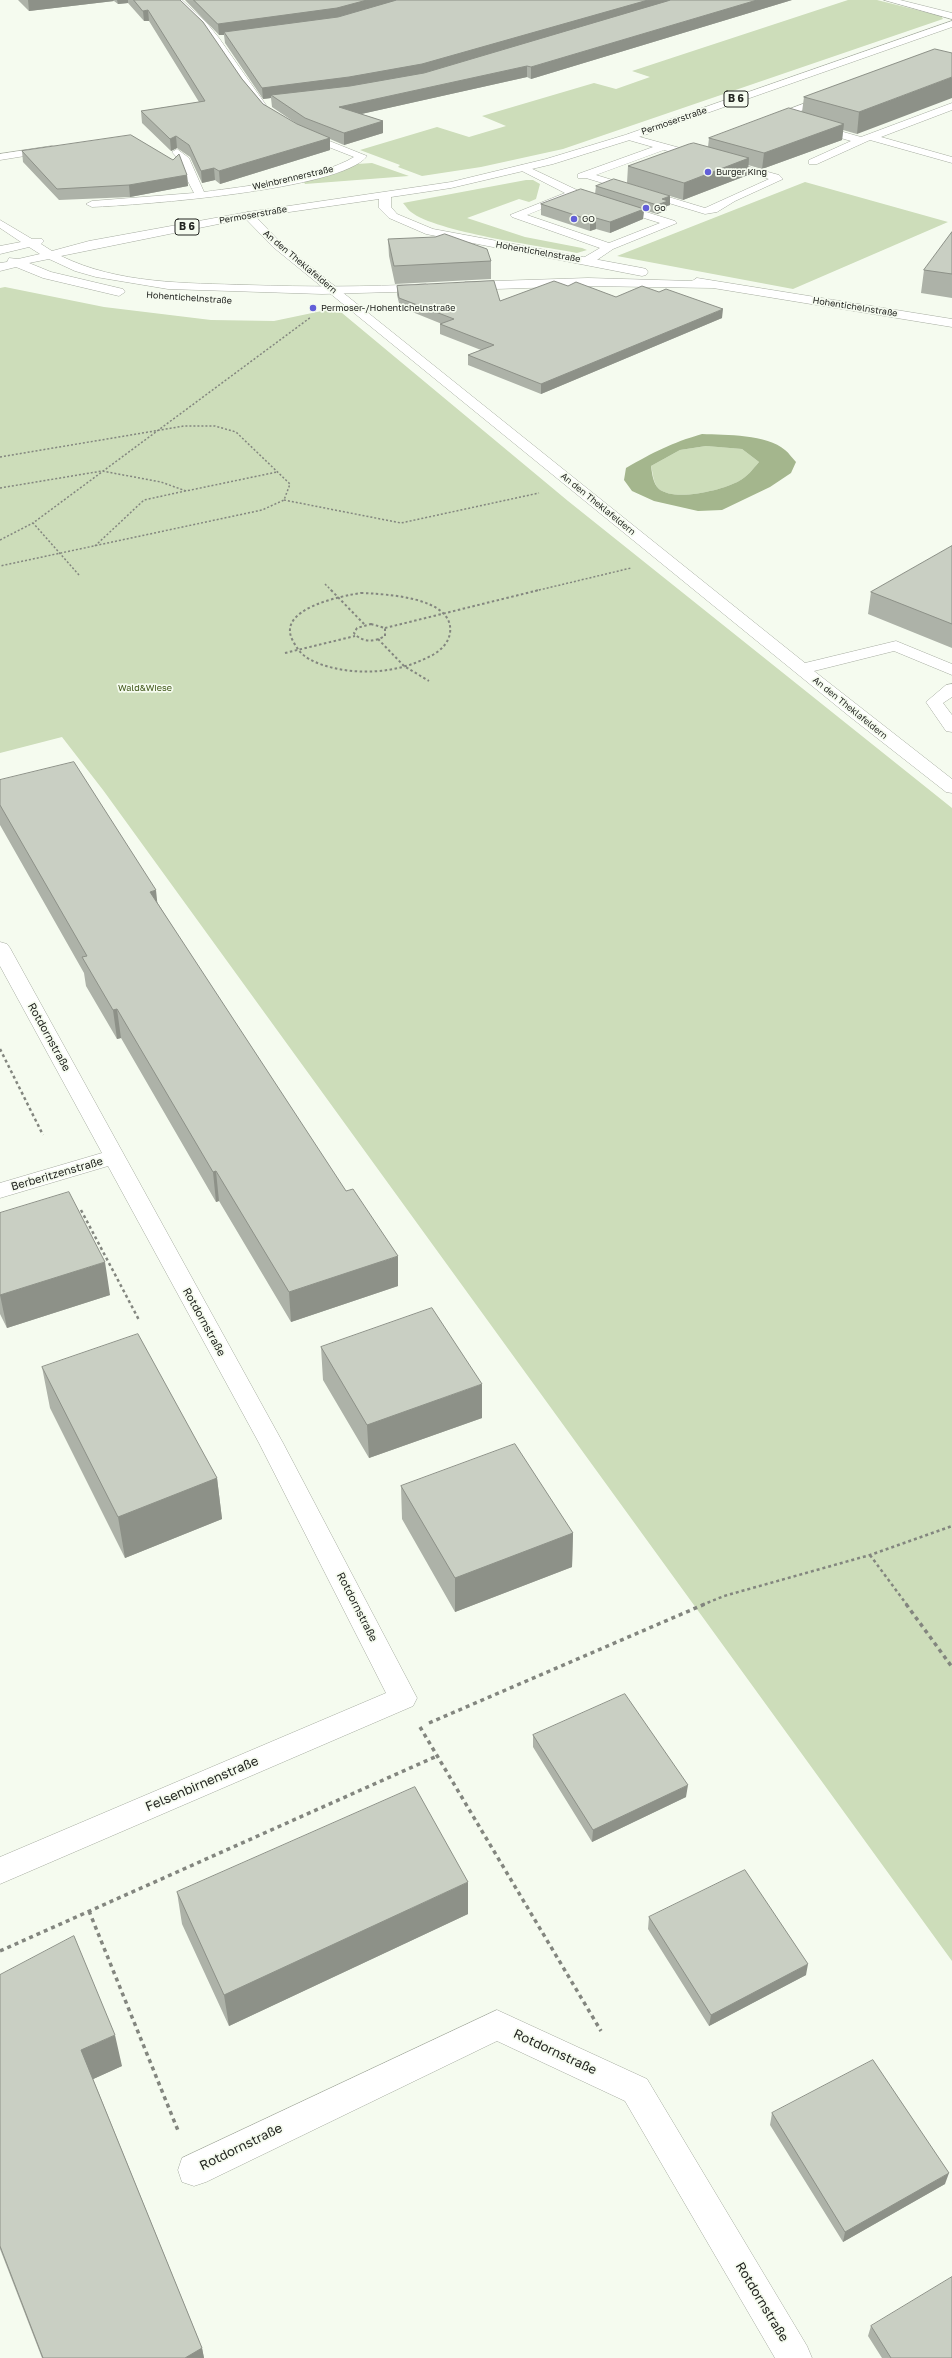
<!DOCTYPE html>
<html>
<head>
<meta charset="utf-8">
<style>
  body { margin:0 }
  canvas { display:block; background:#f5fbef }
</style>
</head>
<body>
<canvas width="952" height="2358"></canvas>
<script>
const g = document.querySelector('canvas').getContext('2d');
g.lineJoin = 'round';
function paint(path, color) {
  g.fillStyle = color;
  g.fill(path, 'evenodd');
}
function trace(path, color, width, dash) {
  g.strokeStyle = color;
  g.lineWidth = width;
  g.lineCap = dash ? 'butt' : 'round';
  g.setLineDash(dash || []);
  g.stroke(path);
}
function label(font, color, halo, rows, align = 'center') {
  g.font = font + ' "Golos Text",sans-serif';
  g.lineWidth = 3.5;
  g.setLineDash([]);
  g.textBaseline = 'middle';
  g.strokeStyle = halo;
  g.fillStyle = color;
  for (const [text, x, y, turn = 0] of rows) {
    g.save();
    g.translate(x, y);
    g.rotate((+turn || 0) * Math.PI / 180);
    g.textAlign = isNaN(turn) ? turn : align;
    if (halo) g.strokeText(text, 0, 0);
    g.fillText(text, 0, 0);
    g.restore();
  }
}
paint(new Path2D(`
  M848 0H877L941 16 943 19 563 149 481 167 422 176 398 167 400 165 360 150 437 127 469 137 506 126 482 116 594 83 616 89 650 77 632 71Z
  M372 163 409 176 305 184 303 180 357 164Z
  M526 180H533L540 184 536 199 529 202 519 199 467 218 525 237 582 248 587 250 577 253C541 246 436 232 411 212 408 210 406 206 403 203Z
  M805 182 948 222 793 289 617 256Z
  M5 287 104 307 211 320 274 321 336 308 568 501 952 808V1961L103 790 62 737 0 753V288Z
  M706 446 742 449 759 462C753 469 747 477 739 481 723 490 675 502 659 489 653 484 653 473 651 466L680 450Z`), '#cdddba');
paint(new Path2D(`
  M702 434C726 435 767 434 785 450 789 453 792 458 796 462L791 473 770 487 722 510 698 511 654 501 632 491 624 480 626 468C654 452 671 443 702 434ZM706 446 742 449 759 462C753 469 747 477 739 481 723 490 675 502 659 489 653 484 652 473 651 466L680 450Z`), '#a4b68d');
const minor = new Path2D(`
  M172 0H182L206 22 219 38 266 105 265 107H257L213 42 200 26Z
  M884 0H900L952 13V19Z
  M832 93 836 94V98L787 116 861 137 952 103V110L881 137 952 157V163L870 140 817 164H809V160L851 141 772 118 771 116Z
  M302 130 367 156C342 190 139 205 92 207L86 204 92 201 194 193 183 172 180 161 172 152 177 149 189 158 204 192C247 186 317 179 354 157L298 135 297 133Z
  M629 134 779 175 783 179 735 201 717 212 705 214 586 178H578V174L653 147 625 139 624 137ZM664 150 769 179 705 208 596 175Z
  M52 146 56 147V151L0 160V154Z
  M524 165 579 191 675 221 677 223 613 249 591 264H583L581 261 583 258 600 248 512 217 510 215 565 193 520 170V166ZM574 196 660 223 609 243 527 215Z
  M248 212 252 213 281 243 805 663 896 641 952 664V675L894 651 814 671 952 779V793L946 792 849 716 273 247 242 215Z
  M952 684V697L943 703 952 715V732L946 731 926 702 946 685Z
  M0 942 7 944 10 948 283 1443 417 1698 413 1706 0 1884V1857L386 1693 259 1443 108 1166 0 1198V1183L102 1153 0 966Z
  M497 2010 647 2079 807 2346 812 2358H775L625 2101 497 2041 206 2182 194 2186 182 2182 178 2170 182 2158Z`);
const major = new Path2D(`
  M952 21V27L633 139 553 164 451 188 391 197V207L397 214 433 229 642 268 646 269 648 272 646 275 642 276 426 234 389 218 379 208V199L248 218 61 256C118 284 185 283 248 285 307 287 367 287 426 284L432 288 430 291 322 294 168 289 96 277 75 271 49 259 29 263 51 272 123 289 125 292 119 296 43 278 16 267 0 271V263L7 262 9 258 18 259 40 254 29 247 0 254V246L21 242 0 228V220L32 239H42L44 241 41 244 52 251 89 241 248 212 451 182 546 159 625 135Z
  M697 278 952 319V327L713 288 588 286 465 290 459 286 465 282 588 278 692 281Z`);
trace(minor, '#a6aca0', 1);
trace(major, '#a6aca0', 1);
trace(new Path2D(`
  M0 457 184 426H215L236 432 290 484 284 500 262 510 0 566
  M0 488 102 471 161 482 186 491 277 472
  M284 500 401 523 539 493
  M0 540 33 523
  M95 546 144 500 185 491
  M79 575 33 523 311 317
  M325 584 332 591
  M535 591 631 568`), '#83867f', 1.5, [2, 2]);
trace(new Path2D(`
  M331 590 365 625
  M361 593C385 594 455 597 450 633 447 650 430 657 415 663 384 675 339 675 309 659 302 655 297 649 293 641 275 609 341 596 361 593Z
  M371 624 385 628V636C375 642 362 643 354 633L357 628Z
  M385 628 539 590
  M378 639 404 666 429 681
  M285 653 355 636`), '#83867f', 2, [2.5, 2.5]);
trace(new Path2D(`
  M0 1049 43 1135
  M81 1210 139 1320
  M870 1555 907 1605
  M702 1605 724 1596 870 1555 952 1526`), '#83867f', 2.5, [3, 3]);
trace(new Path2D(`
  M906 1604 952 1667
  M429 1723 705 1604
  M420 1727 601 2031
  M89 1911 179 2133
  M0 1951 437 1756`), '#83867f', 3.5, [4, 4]);
paint(minor, '#fff');
paint(major, '#fff');
paint(new Path2D(`
  M18 0H180L242 79 263 104 300 126 272 107 271 98 263 99 225 43 224 35H219L185 0H792L531 79 527 77 361 114 383 121V133L344 145 330 139V150L220 184 215 180 202 183 190 157 177 148 171 151 142 123 141 111 199 102 149 21H144L128 3 118 4 114 1 29 11Z
  M935 49 857 134 843 130 842 140 762 169 748 165V175L683 200 627 183 628 166 708 147 709 138 802 112 804 97Z
  M22 151 187 175 188 186 130 197 59 200 23 162Z
  M596 186 670 205 667 206V210L657 214 644 210 643 219 610 233 596 229 590 231 541 215V204L595 194Z
  M952 232V298L921 293 924 270Z
  M388 239 491 261V279L395 284 389 256Z
  M397 286 500 301 568 286 616 297 722 318 541 394 468 365V355L481 350 440 334V324H442L400 307 397 295Z
  M952 546V648L868 614 871 592Z
  M0 780 157 902 398 1286 291 1322 219 1201 216 1202 121 1038 117 1039 86 986 84 973 0 825Z
  M0 1213 110 1295 7 1328 0 1314Z
  M321 1347 482 1418 369 1458 323 1380Z
  M42 1367 217 1478 222 1519 125 1558 50 1408Z
  M401 1486 573 1533 572 1567 455 1612 402 1519Z
  M533 1735 686 1797 592 1842 533 1747Z
  M177 1892 468 1914 229 2026 182 1924Z
  M649 1917 806 1975 709 2026 648 1929Z
  M0 1975 122 2066 93 2079 202 2348 204 2358H42L0 2249Z
  M772 2113 945 2184 843 2242 770 2125Z
  M871 2326 952 2358H882L868 2336Z`), '#adb2a8');
paint(new Path2D(`
  M28 0H113L114 1 29 11Z
  M117 0H128V3L118 4Z
  M367 0H408L338 19 224 32V35H219L218 24Z
  M648 0H685L423 76 350 89 271 95V98L263 99 262 88Z
  M757 0H792L531 79V67Z
  M148 10 149 21H144L143 11Z
  M527 66V77L339 119V107Z
  M952 77V98L857 134 859 112Z
  M383 121V133L344 145V133Z
  M844 124 842 140 762 169 764 153Z
  M176 136 177 148 171 151 170 139Z
  M330 138V150L220 184 219 171Z
  M749 158 748 175 683 200 684 183Z
  M214 168 215 180 202 183 201 171Z
  M187 175 188 186 130 197 129 185Z
  M670 196V205L667 206V210L657 214V205L662 199Z
  M644 209 643 219 610 233V222Z
  M596 218V229L590 231V220Z
  M723 309 722 318 541 394V384Z
  M156 890 159 919 150 892Z
  M117 1009 121 1038 117 1039 113 1010Z
  M216 1171 219 1201 216 1202 213 1172Z
  M398 1256V1286L291 1322 289 1292Z
  M105 1262 110 1295 7 1328 0 1295Z
  M482 1384V1418L369 1458 367 1425Z
  M217 1478 222 1519 125 1558 118 1517Z
  M573 1533 572 1567 455 1612V1578Z
  M688 1785 686 1797 592 1842 593 1830Z
  M468 1882V1914L229 2026 224 1995Z
  M808 1964 806 1975 709 2026 711 2015Z
  M115 2035 122 2066 89 2081 81 2050Z
  M949 2173 945 2184 843 2242 845 2232Z
  M202 2348 204 2358H185Z`), '#8d9188');
const building = new Path2D(`
  M134 0H180L203 22 242 79 263 104 297 124 330 138 219 171 214 168 201 171 189 145 176 136 170 139 141 111 205 101 148 10 143 11Z
  M194 0H367L337 8 218 24Z
  M397 0H648L422 64 349 77 262 88 224 32 338 17Z
  M671 0H757L531 67 527 66 339 107 383 121 344 133 305 118 271 95 350 86 424 73Z
  M935 49 952 53V77L859 112 804 97Z
  M789 108 844 124 764 153 709 138Z
  M131 135 173 160 179 154 187 175 129 185 57 189 22 151Z
  M694 143 749 158 684 183 628 166 689 144Z
  M614 179 670 196 662 199 668 201 657 205 596 186Z
  M581 189 644 209 610 222 596 218 590 220 541 204Z
  M952 232V274L924 270Z
  M445 234 487 249 491 261 394 266 388 239 435 237Z
  M494 281 500 301 554 281 568 286 576 282 616 297 642 286 659 292 666 289 723 309 541 384 468 355 494 345 440 324 454 319 399 298 397 286Z
  M952 546V624L871 592Z
  M74 762 156 890 150 892 346 1191 353 1189 398 1256 289 1292 216 1171 213 1172 117 1009 113 1010 82 957 87 956 0 805V780Z
  M69 1192 105 1262 0 1295V1213Z
  M432 1308 482 1384 367 1425 321 1347Z
  M138 1334 217 1478 118 1517 42 1367Z
  M515 1444 573 1533 455 1578 401 1486Z
  M625 1694 688 1785 593 1830 533 1735Z
  M415 1787 468 1882 224 1995 177 1892Z
  M745 1870 808 1964 711 2015 649 1917Z
  M74 1936 115 2035 81 2050 202 2348 185 2358H43L0 2246V1975Z
  M873 2060 949 2173 845 2232 772 2113Z
  M952 2277V2358H891L871 2326Z`);
paint(building, '#c9cfc3');
trace(building, '#8d9188', 1);
for (const [x, y, r, color] of [
  [708,172,4,"#625fd8"],
  [646,208,4,"#625fd8"],
  [574,219,4,"#625fd8"],
  [313,308,4,"#625fd8"]
]) {
  const dot = new Path2D();
  dot.arc(x, y, r, 0, 2 * Math.PI);
  g.fillStyle = color;
  g.fill(dot);
  trace(dot, '#f5fbef', 1.5);
}
label('9px', '#232521', '#f5fbef', [
  ["Permoserstraße",674,121,-19],
  ["Weinbrennerstraße",293,178,-13],
  ["Permoserstraße",253,215,-10],
  ["Hohentichelnstraße",538,252,10],
  ["An den Theklafeldern",300,262,40],
  ["Hohentichelnstraße",189,298,4],
  ["Hohentichelnstraße",855,307,9],
  ["An den Theklafeldern",598,504,39],
  ["An den Theklafeldern",850,708,39]
]);
label('9px', '#232521', '#f5fbef', [
  ["Burger King",716,172],
  ["Go",654,208],
  ["GO",582,219],
  ["Permoser-/Hohentichelnstraße",321,308]
], 'left');
label('9px', '#40571a', '#f5fbef', [
  ["Wald&Wiese",145,688]
]);
for (const [x, y, w] of [
  [736,99,24],
  [187,227,24]
]) {
  const box = new Path2D();
  box.roundRect(x - w / 2, y - 8, w, 16, 3);
  g.fillStyle = '#f5fbef';
  g.fill(box);
  trace(box, '#232521', 1);
}
label('bold 10px', '#232521', null, [
  ["B 6",736,99],
  ["B 6",187,227]
]);
label('11px', '#232521', '#f5fbef', [
  ["Rotdornstraße",49,1037,61],
  ["Berberitzenstraße",57,1174,-16],
  ["Rotdornstraße",204,1322,61],
  ["Rotdornstraße",357,1607,63]
]);
label('13px', '#232521', '#f5fbef', [
  ["Felsenbirnenstraße",202,1784,-23],
  ["Rotdornstraße",555,2052,25],
  ["Rotdornstraße",241,2147,-26],
  ["Rotdornstraße",762,2302,59]
]);
</script>
</body>
</html>
